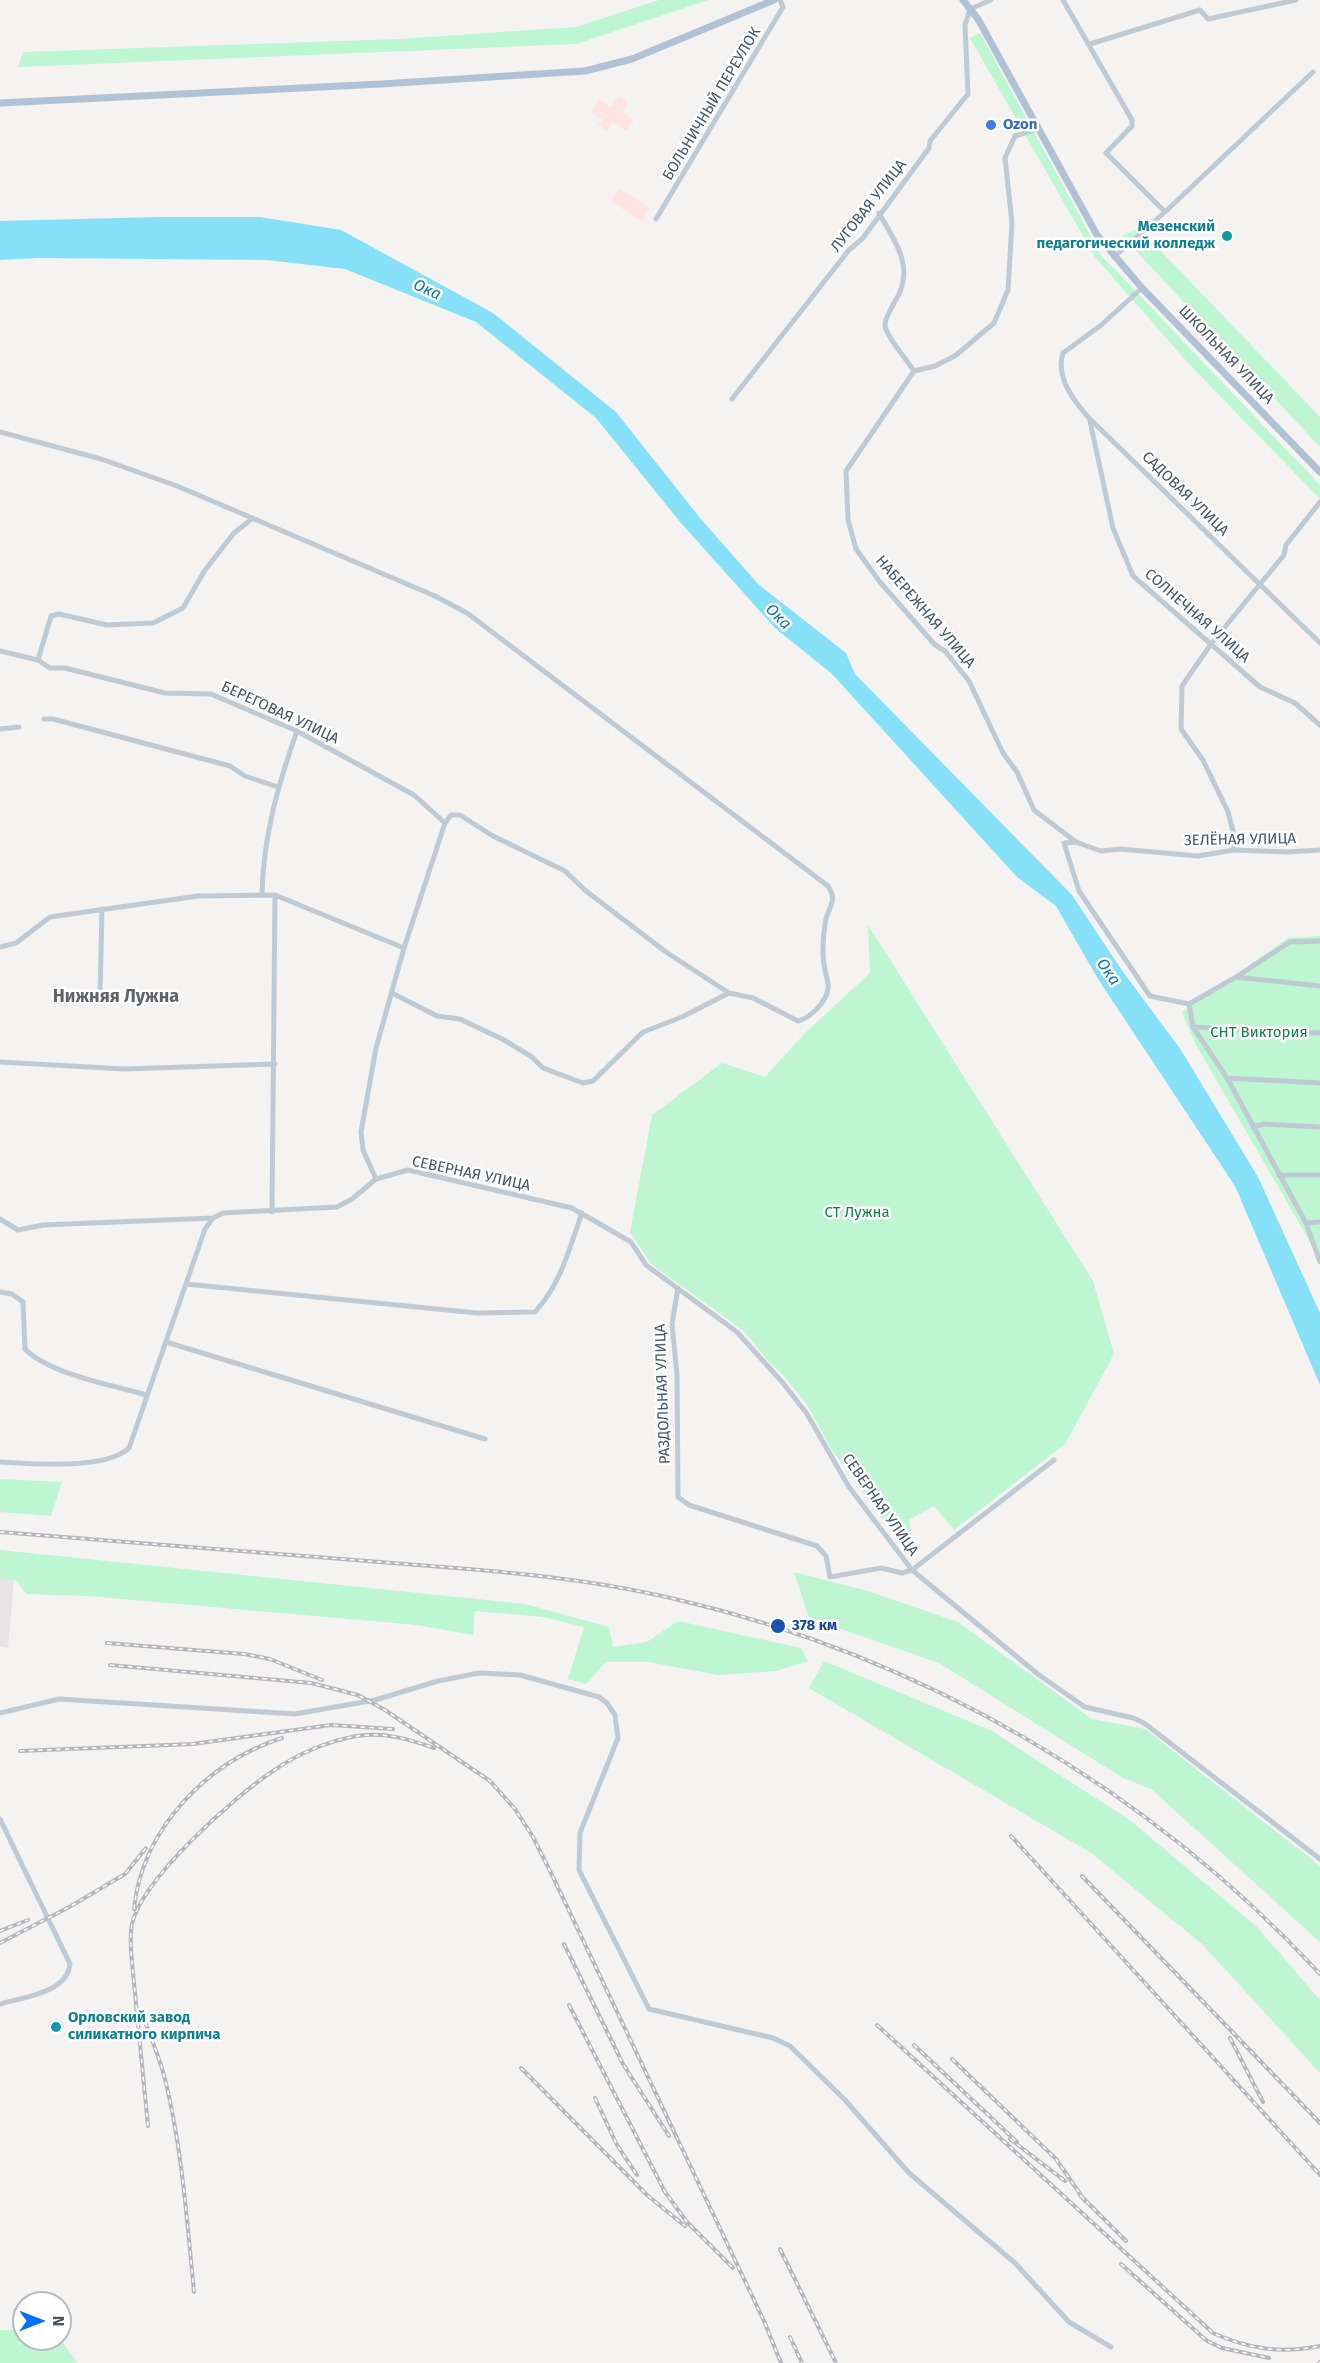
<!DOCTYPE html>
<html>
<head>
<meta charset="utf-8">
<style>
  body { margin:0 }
  #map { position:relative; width:1320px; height:2363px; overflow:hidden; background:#f5f2f2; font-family:"Fira Sans",sans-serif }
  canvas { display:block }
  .north { position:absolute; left:12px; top:2291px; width:60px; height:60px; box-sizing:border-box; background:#fff; border:2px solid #b5bbc1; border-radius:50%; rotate:90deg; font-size:16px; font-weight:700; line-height:24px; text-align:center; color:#475663 }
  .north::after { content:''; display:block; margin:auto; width:21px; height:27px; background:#0571fd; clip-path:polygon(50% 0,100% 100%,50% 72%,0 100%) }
</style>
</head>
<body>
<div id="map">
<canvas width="1320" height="2363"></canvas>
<div class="north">N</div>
</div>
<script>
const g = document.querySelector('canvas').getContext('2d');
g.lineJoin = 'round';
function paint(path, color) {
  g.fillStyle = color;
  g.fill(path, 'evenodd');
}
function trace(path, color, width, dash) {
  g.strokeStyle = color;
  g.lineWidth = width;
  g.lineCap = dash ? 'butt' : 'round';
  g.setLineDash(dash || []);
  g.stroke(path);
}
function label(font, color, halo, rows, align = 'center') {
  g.font = font + ' "Fira Sans",sans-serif';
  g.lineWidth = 5;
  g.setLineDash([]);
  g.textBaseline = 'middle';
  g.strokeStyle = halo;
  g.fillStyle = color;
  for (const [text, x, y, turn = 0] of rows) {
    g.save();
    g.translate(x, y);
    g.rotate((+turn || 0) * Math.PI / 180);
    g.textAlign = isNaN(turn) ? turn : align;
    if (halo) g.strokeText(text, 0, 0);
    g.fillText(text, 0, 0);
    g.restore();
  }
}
paint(new Path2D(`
  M0 1578 14 1579 8 1648 0 1647Z`), '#e6e3e4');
paint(new Path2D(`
  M618 96 628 102 622 113 634 120 627 131 613 123 608 131 598 125 602 119 591 112 599 99 611 107Z
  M619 188 650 208 642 222 610 201Z`), '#fee5e3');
paint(new Path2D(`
  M659 0H708L576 44 18 67 23 52 399 39 576 27Z
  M980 33 1101 255 1320 485V499L1189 364 1095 257 970 38Z
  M1139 228 1320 417V447L1122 236Z
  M868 925 1093 1281 1114 1354 1065 1444 954 1530 934 1506 909 1520 911 1536 900 1542 832 1450 806 1403 784 1376 768 1361 744 1331 651 1264 630 1232 652 1115 722 1063 765 1077 804 1034 870 973Z
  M1320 936V1259L1196 1045 1182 1012 1288 938Z
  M0 1479 62 1482 51 1516 0 1512Z
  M0 1550 525 1604 609 1627 613 1647 647 1642 678 1621 801 1648 808 1661 776 1671 718 1675 649 1662H606L586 1684 568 1679 584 1627 543 1617 475 1611 473 1635 417 1625 88 1596 26 1594 16 1580 0 1578Z
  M794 1572 868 1591 958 1622 1092 1719 1145 1729 1320 1866V1942L1151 1789 1123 1778 939 1663 809 1618Z
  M824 1661 992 1731 1131 1821 1257 1927 1320 2000V2073L1202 1944 1091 1853 809 1688Z
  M0 2330H24V2339H60L78 2363H0Z`), '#bef5d3');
paint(new Path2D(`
  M159 217H260L341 230 493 313 616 412 700 518 758 584 846 653 855 674 1072 895 1121 969 1181 1050 1258 1177 1320 1313V1385L1235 1186 1098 979 1056 906 1017 877 832 674 775 628 681 523 596 418 476 322 345 269 267 260 39 258 0 260V221Z`), '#86e0f7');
trace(new Path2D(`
  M1063 0 1132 120V126L1106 153 1165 212 1114 257
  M1090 44 1200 10 1208 19 1296 0
  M1037 129 1015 136 1005 158 1012 223 1008 290 994 323 955 356 935 366 914 371 846 471 848 520 856 549 880 582 935 645 945 651 969 681 1003 753 1017 772 1034 810 1076 842
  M1165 212 1313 72
  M879 213C894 240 913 264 899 294 895 302 886 315 885 324 884 334 908 361 914 371
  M656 219 783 7 780 0
  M1142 288 1100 326 1063 353C1055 377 1074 402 1090 419L1320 643
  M732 399 849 250 863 238 929 148 930 141 968 94 965 25 970 9 991 0
  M1090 421 1113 528 1133 576 1260 687 1295 703 1320 725
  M0 432 101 459 177 486 435 596 467 613 828 886C839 903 827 907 825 924 823 938 822 957 825 970 826 976 829 982 828 988 827 1002 810 1018 798 1021L753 998 729 993 666 952 586 891 565 871 493 836 460 815H451L445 823 404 948 376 1048 361 1132 363 1150 376 1179
  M253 518 234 533 205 570 183 608 153 623 107 625 59 614 51 616 38 660 50 668H65L165 693 211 694 297 731 414 795 445 823
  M0 651 38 660
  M44 719H53L230 766 245 776 278 787
  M0 729 19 727
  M1234 850 1233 831 1228 812 1203 760 1181 729 1182 686 1211 644 1284 555 1286 545 1320 502
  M1320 850 1287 852 1234 850 1198 856 1120 849 1101 851 1076 842 1064 843 1079 891 1150 996 1189 1004 1236 977 1290 942 1320 941
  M262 895C263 837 278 785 297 731
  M0 947 16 943 50 917 198 896 275 895 404 948
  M1236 977 1320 986
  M392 993 437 1016 460 1019 504 1040 532 1057 543 1068 583 1083 593 1081 643 1032 682 1017 729 993
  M100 994 102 909
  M1189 1004 1193 1027 1227 1078 1306 1223 1320 1262
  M1193 1027 1320 1033
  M0 1062 124 1069 275 1064
  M1227 1078 1320 1083
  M1253 1127 1264 1124 1320 1127
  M1279 1175H1320
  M272 1212 275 895
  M0 1219 18 1230 43 1225 213 1218
  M1306 1223 1320 1222
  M186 1284 477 1313 535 1312C561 1284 569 1249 582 1213
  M678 1288 672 1324 677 1375 678 1497 689 1505 817 1546 826 1556 830 1577 881 1568 902 1573 912 1570 1054 1460
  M0 1292 12 1294 23 1302 25 1349C49 1374 113 1385 146 1395
  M166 1342 485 1439
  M0 1462C31 1464 106 1470 129 1448L205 1229 213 1218 223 1213 337 1207 352 1199 376 1179 408 1170 572 1208 631 1242 646 1265 737 1332 783 1383 807 1414 849 1487 912 1570 1039 1675 1085 1707 1133 1718 1144 1723 1320 1859
  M0 1713 59 1699 295 1714 375 1700 438 1681 479 1673 520 1675 599 1697 607 1703 615 1715 618 1738 580 1833 579 1870 649 2009 773 2038 790 2046 845 2100 909 2173 1015 2263 1069 2322 1111 2347
  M0 1819 70 1964C67 1993 24 1997 0 2004`), '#bfcad3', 5);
trace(new Path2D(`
  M963 0 978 19 1097 235 1142 288 1320 472
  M0 103 381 84 585 71 632 59 774 0`), '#b0c2d4', 7);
const rail = new Path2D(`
  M0 1532C122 1542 245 1551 367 1561 470 1569 574 1575 675 1599 921 1656 1148 1788 1320 1974
  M107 1643 244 1654 270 1659 322 1680
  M110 1665 311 1683 358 1695 385 1710 490 1781 515 1809 533 1837 553 1877 764 2321 781 2363
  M20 1751 193 1744 331 1725 393 1729
  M1011 1836 1320 2175
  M1082 1876 1320 2123
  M134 1909C142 1829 207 1762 282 1738
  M0 1931 28 1920
  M0 1943 71 1906 125 1874 146 1848
  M564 1944 623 2064 669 2136
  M569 2005 665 2192 687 2222 733 2268
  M142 2014C150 2035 159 2056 165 2079 182 2148 187 2221 194 2292
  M877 2025 1213 2333C1249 2349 1281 2354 1320 2346
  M1230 2038 1263 2102
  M914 2045 1017 2142
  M952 2059 1056 2159 1085 2201
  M521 2068 647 2195 685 2226
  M595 2098 617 2145 637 2175
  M148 2126 131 1952C131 1943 130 1933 132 1924 142 1879 234 1797 273 1771 297 1754 328 1741 357 1736 384 1732 409 1739 434 1748
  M1010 2139 1065 2181
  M1080 2195 1126 2241
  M780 2249 836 2363
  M1121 2264 1207 2341 1222 2348 1269 2358
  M790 2337 802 2363
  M1319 2363 1320 2362`);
trace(rail, '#b4b7bd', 4);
trace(rail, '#fff', 1.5, [4.5]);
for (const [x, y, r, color] of [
  [991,125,6,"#3f7fe0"],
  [1227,236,6,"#0f9aa8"],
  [778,1626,8,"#1a4fb4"],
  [56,2027,6,"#0f9aa8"]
]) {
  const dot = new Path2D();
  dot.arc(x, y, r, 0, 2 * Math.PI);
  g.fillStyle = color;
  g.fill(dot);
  trace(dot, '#fff', 2);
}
label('15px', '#475663', '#fff', [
  ["БОЛЬНИЧНЫЙ ПЕРЕУЛОК",712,104,-59],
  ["ЛУГОВАЯ УЛИЦА",869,206,-52],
  ["ШКОЛЬНАЯ УЛИЦА",1226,355,46],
  ["САДОВАЯ УЛИЦА",1185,494,44],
  ["НАБЕРЕЖНАЯ УЛИЦА",925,612,49],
  ["СОЛНЕЧНАЯ УЛИЦА",1197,616,41],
  ["БЕРЕГОВАЯ УЛИЦА",280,713,25],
  ["ЗЕЛЁНАЯ УЛИЦА",1240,840,-1],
  ["СЕВЕРНАЯ УЛИЦА",471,1174,12],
  ["РАЗДОЛЬНАЯ УЛИЦА",663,1394,-92],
  ["СЕВЕРНАЯ УЛИЦА",880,1505,55]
]);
label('bold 15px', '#366cbe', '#fff', [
  ["Ozon",1003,125]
], 'left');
label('bold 15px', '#0d838f', '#fff', [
  ["Мезенский",1215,227],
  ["педагогический колледж",1215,244],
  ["Орловский завод",68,2018,"left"],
  ["силикатного кирпича",68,2035,"left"]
], 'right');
label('15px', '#0c8348', '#fff', [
  ["СНТ Виктория",1259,1033],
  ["СТ Лужна",857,1213]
]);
label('bold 15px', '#164399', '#fff', [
  ["378 км",792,1626]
], 'left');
label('italic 16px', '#037b9b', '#fff', [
  ["Ока",427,290,24],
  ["Ока",778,617,45],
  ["Ока",1108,972,55]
]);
label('bold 18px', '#5e6368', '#fff', [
  ["Нижняя Лужна",116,997]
]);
</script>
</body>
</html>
